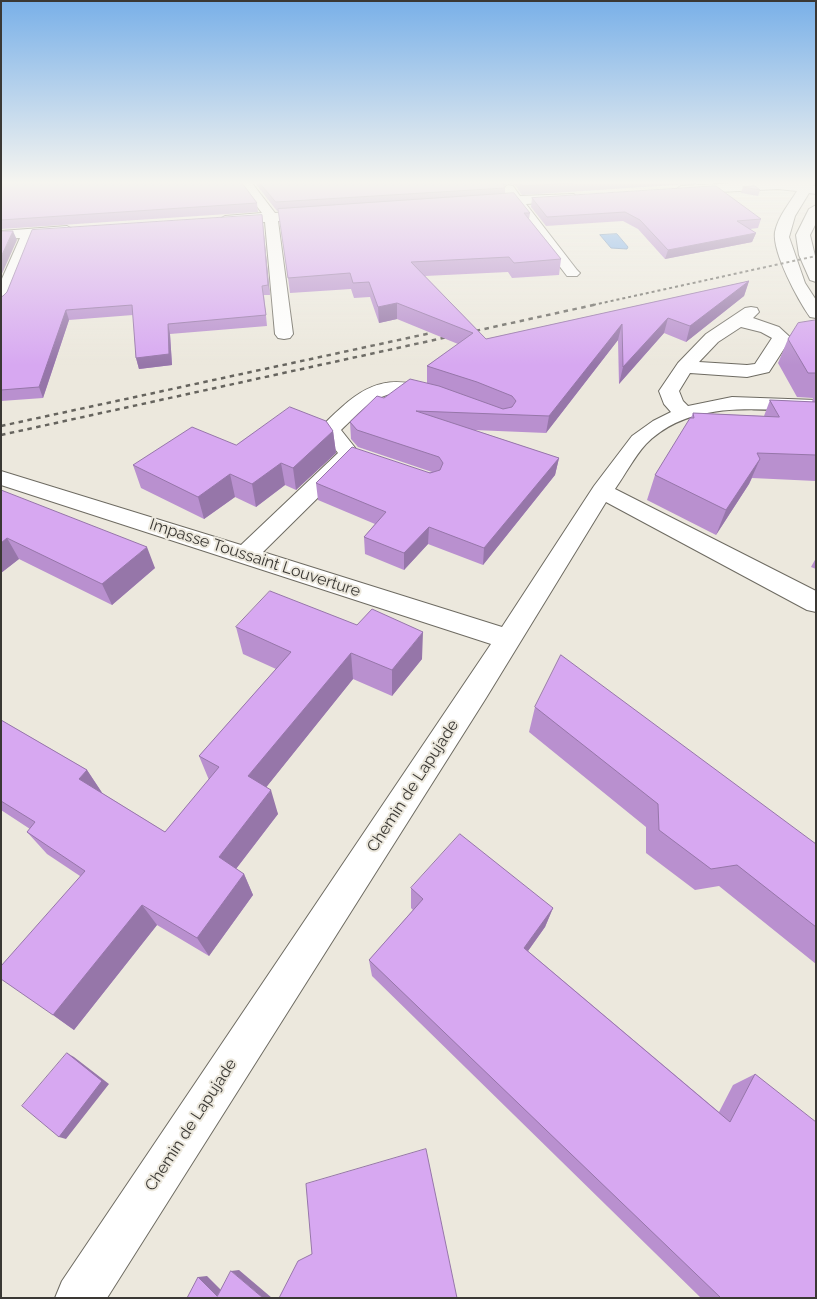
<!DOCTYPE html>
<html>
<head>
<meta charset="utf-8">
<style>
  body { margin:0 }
  #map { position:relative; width:817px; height:1299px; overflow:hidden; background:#ece8dd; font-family:Raleway,sans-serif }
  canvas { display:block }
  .frame { position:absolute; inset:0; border:2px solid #3a3834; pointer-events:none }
</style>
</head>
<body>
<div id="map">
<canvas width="817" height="1299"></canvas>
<div class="frame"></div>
</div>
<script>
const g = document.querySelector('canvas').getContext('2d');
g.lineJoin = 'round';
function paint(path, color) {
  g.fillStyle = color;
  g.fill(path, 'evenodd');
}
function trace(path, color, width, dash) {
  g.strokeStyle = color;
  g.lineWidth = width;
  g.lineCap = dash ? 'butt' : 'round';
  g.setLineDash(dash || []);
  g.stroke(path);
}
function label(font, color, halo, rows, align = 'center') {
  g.font = font + ' Raleway,sans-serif';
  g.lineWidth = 4;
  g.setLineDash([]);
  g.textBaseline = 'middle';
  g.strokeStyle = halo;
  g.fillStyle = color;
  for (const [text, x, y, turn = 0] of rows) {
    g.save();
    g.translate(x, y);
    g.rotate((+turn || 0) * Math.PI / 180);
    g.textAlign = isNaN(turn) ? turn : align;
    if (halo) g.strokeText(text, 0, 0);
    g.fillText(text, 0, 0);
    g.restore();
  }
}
const water = new Path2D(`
  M617 234 628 247 627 249 611 248 600 235Z`);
paint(water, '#72a9e9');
trace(water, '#6187b3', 1);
const minor = new Path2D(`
  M239 183H252L275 213 317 210 324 214 317 218 278 221 293 334 290 338 284 339 278 338 275 334 265 222 225 224 218 220 225 216 262 213Z
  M740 183H814L813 186H816V194L809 193 795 216 789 237 805 283 816 300V318L810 317C798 300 772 252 775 232 778 217 789 204 797 191L778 189 681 194 675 190 681 186Z
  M508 185 513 186 520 196 574 194 576 197 574 200 569 201 526 204 577 270 580 273 577 276H567L513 205 484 207 477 203 484 199 508 197 502 189Z
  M816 205V223L810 235 816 260V282L810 280 799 255 796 235 809 209Z
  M67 226 74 230 72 233 35 237 9 301 7 304 1 306V281L20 238 1 239V231Z
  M751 307 757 308 759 312 753 318 779 327 791 338 769 372 747 377 690 373 679 391 683 401 688 406 732 397 816 400V412C759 410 691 399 646 444 634 457 625 475 615 489L816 591V612L807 610 606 502 486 698 107 1298H55L62 1281 491 644 1 485V471L241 545 338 453 320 429C326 421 334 414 342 407 376 376 401 378 443 391L446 395 443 399C432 402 423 396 412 394 379 388 363 409 341 430L360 454 357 459 263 552 502 627 594 486 632 436 653 421 671 412 664 404 659 391 678 363 706 334 745 308ZM741 327 761 332 772 338 755 364 747 365 699 362 718 342Z`);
trace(minor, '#6e6b62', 2);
paint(minor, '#fff');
trace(new Path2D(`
  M593 305 816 256`), '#66645e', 2, [3, 3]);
trace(new Path2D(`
  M1 426 431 333
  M1 435 598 304`), '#66645e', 2.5, [4.5, 4.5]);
paint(new Path2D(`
  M1 183 257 203 258 212 1 229Z
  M255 183H508L504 186 505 188V194L530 213 529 219 561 259 559 275 512 278 508 272 425 276 486 339 749 281 744 296 686 342 664 333 619 384 618 340 546 433 474 430 559 458 555 475 483 565 428 544 404 570 365 554 364 537 375 524 318 500 316 483 432 472 358 447 351 439 350 422 384 398 427 383V366L458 344 397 319 379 323 370 297 354 298 351 289 290 293 279 211H277Z
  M508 183H706L522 195 515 185Z
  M743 187 760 190 758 196 741 193Z
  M532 198 761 219 758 228 750 229 756 233 752 242 665 259 638 229 623 221 546 226 531 207Z
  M262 215 270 295H264L267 326 170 334 172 365 139 369 136 358 133 315 69 320 43 398 1 401V297Z
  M816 320V481L752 478 749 484 716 535 647 500 655 475 691 418 693 413 764 416 770 400 812 402 813 398 797 397 778 363 788 339Z
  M333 431 336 453 296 490 285 485 256 507 235 497 204 519 141 488 133 465 236 445Z
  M1 490 155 568 112 605 19 559 1 573Z
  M816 558V569L811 567Z
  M236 627 422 659 392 696 353 679 266 787 278 814 236 869 244 874 253 895 209 956 157 925 74 1030 53 1015 80 876 47 854 27 832 30 829 1 810V720L87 770 102 793 165 832 209 780 199 756 276 669 243 654Z
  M535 707 816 844V964L719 886 695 890 646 853V827L529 732Z
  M411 888 553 908 545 927 528 951 719 1112 733 1085 755 1074 816 1298H701L372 976 369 960 413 910 411 908Z`), '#b990cf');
paint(new Path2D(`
  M262 215 263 224 270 295 268 285Z
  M13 231 17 240 1 276V257Z
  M756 233 752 242 665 259 668 250Z
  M749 281 744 296 686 342 690 326Z
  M397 303V319L379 323 378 307Z
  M66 310 69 320 43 398 39 387Z
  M668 318 664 333 619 384 623 367Z
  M168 324 170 334 172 365 139 369 136 358Z
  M622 324 618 340 546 433 549 416Z
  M333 431 336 453 296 490 293 468Z
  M559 458 555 475 483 565 484 548Z
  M760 459 749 484 716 535 726 510Z
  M281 463 285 485 256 507 252 484Z
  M230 474 235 497 204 519 198 497Z
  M429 527 428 544 404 570V553Z
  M7 538 19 559 1 573V543Z
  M147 547 155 568 112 605 102 584Z
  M423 632 422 659 392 696V670Z
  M351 653 353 679 256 800 248 776Z
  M87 770 103 794 79 779Z
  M271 790 278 814 229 878 219 857Z
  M244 874 253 895 209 956 197 938Z
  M142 905 157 925 74 1030 53 1015Z
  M553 908 545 927 518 965 524 948Z
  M67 1053 74 1057 109 1084 66 1139 59 1137Z
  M239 1270 272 1298H263L231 1271Z
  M207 1276 225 1294 217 1296 198 1277Z`), '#9676a9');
const building = new Path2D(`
  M1 183H242L257 203 1 220Z
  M260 183H503L505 188 276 202Z
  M520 183H573L523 186Z
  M716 186 761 219 737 221 756 233 668 250 640 220 625 212 547 217 532 198Z
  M755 186 760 190 743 187Z
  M514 193 530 213H524L561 259 514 263 509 257 411 262 486 339 749 281 690 326 668 318 623 367 622 324 549 416 416 411 559 458 484 548 429 527 404 553 364 537 386 512 316 483 352 447 430 473 440 470 443 463 439 457 357 430 350 422 377 396 384 398 410 379 439 386 503 409 512 407 516 401 512 396 477 382 427 366 473 333 397 303 378 307 369 282 353 283 350 273 288 278 278 209Z
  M262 215 268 285 262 286 266 315 168 324 169 354 136 358 132 305 66 310 39 387 1 390V297L3 296 7 292 32 230Z
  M1 231H13L1 257Z
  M815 320H816V373H808L788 339 798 323Z
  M770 400 816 402V455L757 453 760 459 726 510 655 475 690 418H694L693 413 779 417Z
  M290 407 326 421 333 431 293 468 281 463 252 484 230 474 198 497 133 465 192 427 236 445Z
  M1 490 147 547 102 584 7 538 1 543Z
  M270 591 357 625 372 609 423 632 392 670 351 653 248 776 271 790 219 857 244 874 197 938 142 905 53 1015 1 979V966L85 871 27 832 35 822 1 801V720L87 770 79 779 165 832 219 767 199 756 291 652 236 627Z
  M561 655 816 844V927L737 865 711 869 659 830 658 804 535 707Z
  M460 834 553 908 524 948 730 1122 755 1074 816 1122V1298H721L369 960 423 899 411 888Z
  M67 1053 102 1081 59 1137 22 1106Z
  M426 1149 457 1298H279L298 1261 312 1254 306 1184Z
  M231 1271 263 1298H187L198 1277 217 1296Z`);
paint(building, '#d7a8f1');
trace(building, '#9676a9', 1);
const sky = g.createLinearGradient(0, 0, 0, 365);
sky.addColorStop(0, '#79b0e8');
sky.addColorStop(0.5, '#f6f5f0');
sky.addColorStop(1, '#f6f5f000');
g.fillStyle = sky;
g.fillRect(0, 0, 817, 365);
label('16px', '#3a3834', '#ece8dd', [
  ["Impasse Toussaint Louverture",255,558,18],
  ["Chemin de Lapujade",413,786,-57],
  ["Chemin de Lapujade",191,1125,-57]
]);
</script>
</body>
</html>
